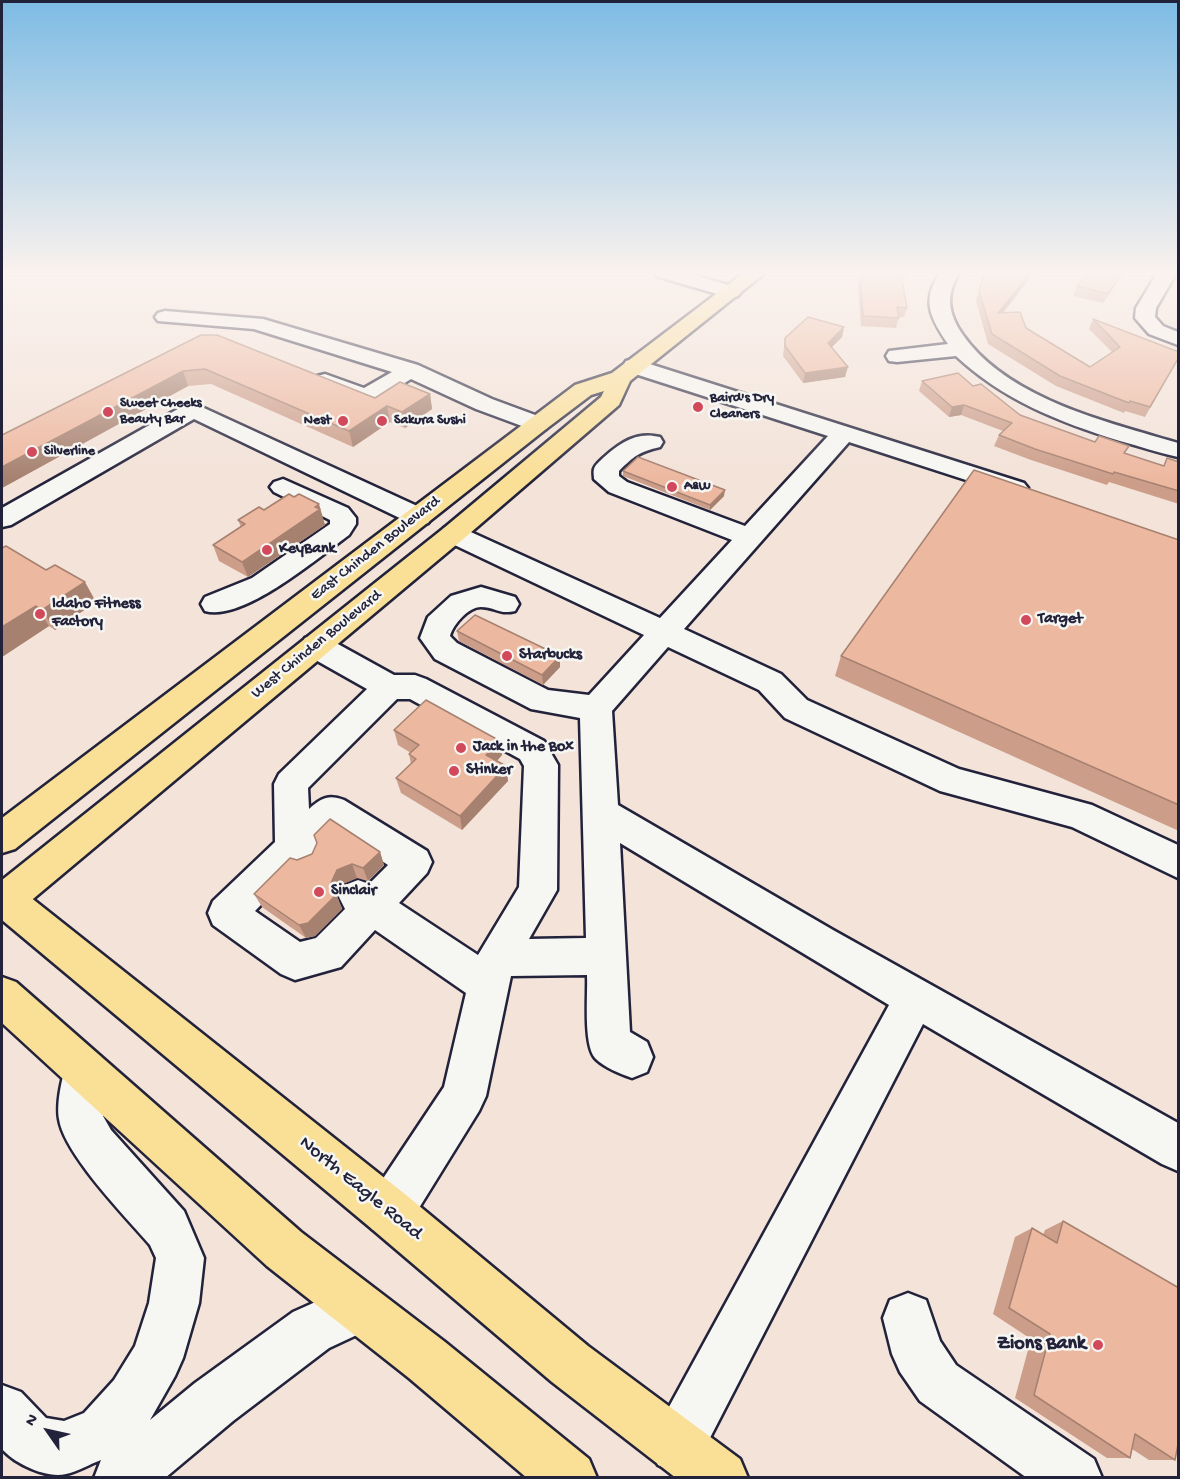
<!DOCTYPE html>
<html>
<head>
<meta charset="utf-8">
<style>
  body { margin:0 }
  #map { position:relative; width:1180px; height:1479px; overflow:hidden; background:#f3e3d9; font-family:"Gochi Hand",sans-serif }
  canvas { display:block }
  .frame { position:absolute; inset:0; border:3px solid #22223b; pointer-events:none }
  .north { position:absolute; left:18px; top:1401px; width:60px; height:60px; -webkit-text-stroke:4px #f6f6f2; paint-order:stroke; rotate:304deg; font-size:16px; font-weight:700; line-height:24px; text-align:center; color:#22223b }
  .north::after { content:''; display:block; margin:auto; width:21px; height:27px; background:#22223b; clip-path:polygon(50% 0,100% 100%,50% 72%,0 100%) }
</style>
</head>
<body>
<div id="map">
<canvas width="1180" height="1479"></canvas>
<div class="frame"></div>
<div class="north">N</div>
</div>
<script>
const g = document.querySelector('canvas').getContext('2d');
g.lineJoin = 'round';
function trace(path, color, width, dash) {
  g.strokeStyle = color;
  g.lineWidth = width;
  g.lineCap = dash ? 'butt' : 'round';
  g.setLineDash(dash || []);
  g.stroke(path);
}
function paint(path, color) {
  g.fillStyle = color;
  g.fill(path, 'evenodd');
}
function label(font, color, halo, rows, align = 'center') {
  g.font = font + ' "Gochi Hand",sans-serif';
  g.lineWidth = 5;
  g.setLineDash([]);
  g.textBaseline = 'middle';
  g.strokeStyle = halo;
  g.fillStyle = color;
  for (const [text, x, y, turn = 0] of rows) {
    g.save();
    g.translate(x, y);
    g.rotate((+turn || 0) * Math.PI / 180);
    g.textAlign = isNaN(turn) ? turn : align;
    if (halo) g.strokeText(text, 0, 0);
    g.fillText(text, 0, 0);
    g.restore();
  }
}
const minor = new Path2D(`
  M654 272H684L738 288 741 292 738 296 731 298 656 276Z
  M941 272H960C945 294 948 314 963 335 1008 399 1107 422 1178 443V457C1159 453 1139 446 1120 441 1059 422 1003 400 956 356L897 362 889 361 886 356 889 351 948 344C931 319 920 300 941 272Z
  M1158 272H1177L1156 308 1155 317 1163 326 1178 332V345L1149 334 1135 318 1136 308Z
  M165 311 263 319 418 365 492 399 546 419 550 424 546 429 538 431 530 429 476 409 411 379C365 408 367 405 317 386L314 381 317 376 325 374 364 388 392 372 254 329 158 321 155 317 158 313Z
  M634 359 1024 483 1028 488 1024 493 1015 496 1006 493 849 442 684 629 781 674 807 700 959 769 1092 805 1178 845V878L1072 827 940 791 785 718 759 690 668 647 612 711 618 805 833 930 1178 1123V1171L1162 1164 923 1024 696 1465 677 1473 658 1465 650 1446 658 1427 889 1005 620 843 630 1032 647 1042 653 1057 647 1072 632 1078C621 1074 603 1067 595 1058 583 1044 588 994 587 975L511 976 486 1096 479 1111 406 1229 389 1236 372 1229 365 1212 372 1195 444 1087 466 993 375 930 341 967 295 980 281 974 213 925 208 913 213 901 275 842 274 784 279 774 367 689 305 654 301 646 305 638 316 635 327 638 394 675H415L426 679 544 741 558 765 557 890 529 939 586 938 580 718 531 709 435 659 420 638 428 617 451 596 481 587 515 597 519 604 515 611C499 615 495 607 481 607 468 607 453 625 450 636L457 643 548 690 589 695 644 635 444 540 440 534 444 528 453 526 462 528 660 618 732 540 609 492 594 479C594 476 593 472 594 469 595 465 600 461 603 458 620 443 636 431 660 437L663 442 660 447C639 452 634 456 619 471V476L627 482 745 526 828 436 626 371 623 366 626 361ZM397 699H410L520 759 524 766 519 887 478 955 399 903 427 873 432 862 427 851 344 800C329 794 321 798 309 809L308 788ZM335 830 388 865 369 884 358 880 345 885 339 897 345 909 316 938 300 942 255 911 296 869 303 872 316 867 321 856 317 848Z
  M193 403 428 511 432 517 428 523 419 525 410 523 194 419 11 525 2 527V508L185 405Z
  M283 479 348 508 356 518V524L349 535C319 557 243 622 205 611L201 604 205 597 252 578 330 524V520L274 492 270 487 274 482Z
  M85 1050 100 1056 106 1071 103 1116 111 1130 184 1211 204 1258 199 1303 183 1358 175 1376 150 1420 195 1383 293 1312 358 1283 376 1290 383 1308 376 1326 329 1348 233 1421 165 1478H94L101 1460C90 1464 77 1472 66 1474 46 1479 14 1463 2 1449V1385L21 1392 46 1418 64 1421 84 1413 114 1380 135 1346 149 1303 156 1258 150 1245C126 1217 64 1154 59 1119 56 1102 63 1071 70 1056Z
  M908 1293 926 1300 940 1341 956 1365 1094 1459 1102 1478H1027L920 1401 900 1372 892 1354 883 1318 890 1300Z`);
const major = new Path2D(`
  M745 272H766L630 381 619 405 462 540 15 914 2 919V880L444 528 601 397 604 391 591 395 546 429 15 849 2 853V818L575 385 612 373Z`);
const highway = new Path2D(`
  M2 880 15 885 406 1195 588 1346 740 1459 748 1478H676L552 1382 372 1229 2 920Z
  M2 977 16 982 301 1232 445 1342 589 1459 597 1478H527L409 1378 267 1266 2 1023Z`);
trace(minor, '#22223b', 5);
trace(major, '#22223b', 5);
trace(highway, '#22223b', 5);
paint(minor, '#f6f6f2');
paint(major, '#fadf96');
paint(highway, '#fadf96');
paint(new Path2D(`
  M862 272 903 280 907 308 904 317H899L896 328 861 326 858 287Z
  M984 272 1003 313 1026 328 1090 367 1112 352 1089 329 1093 319 1179 357 1145 417 1125 411 1124 413 1056 386 988 344 976 301Z
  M1088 272H1124L1103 303 1073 296 1077 286Z
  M844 327 842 337 832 347 845 377 803 383 783 356 785 338Z
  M201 335 375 398 430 394 432 409 405 428 390 422 353 447 211 384 188 386 2 488V435Z
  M922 381 973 386 1020 415 1125 454 1163 466 1179 462V504L1109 482 1107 485 1031 460 994 446 999 435 1003 431 961 415 949 417 919 391Z
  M623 471 724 496 710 510 623 476Z
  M264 510 323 519 325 525 248 577 219 561 213 545 241 527 238 520Z
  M1179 540V831L835 676 841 656Z
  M2 548 96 602 55 630 49 626 2 657Z
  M457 631 560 667 543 685 459 641Z
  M394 730 500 741 502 755 497 761 506 766 508 781 462 830 401 793 396 778 411 764 409 754 411 753 398 745Z
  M380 852 384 865 368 881 357 878 343 884 337 896 342 909 315 936 306 938 262 907 254 894 297 860Z
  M1063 1221 1175 1460H1149L1132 1449 1130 1458H1107L1015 1398 1031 1339 993 1314 1015 1237 1032 1228 1043 1235 1045 1230Z`), '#cc9e8a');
paint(new Path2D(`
  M904 272H910L902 280Z
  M1031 272H1035L995 323 998 313Z
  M1122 272H1124L1103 303 1108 294Z
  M844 327 842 337 826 353 828 343Z
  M848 367 845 377 803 383 805 373Z
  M183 371 188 386 2 488V467Z
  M430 394 432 409 405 428 402 412Z
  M964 405 961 415 949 417 952 407Z
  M387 406 390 422 353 447 349 431Z
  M725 490 724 496 710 510V505Z
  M319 504 325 525 248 577 242 562Z
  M85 582 96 602 55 630 42 610Z
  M36 606 49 626 2 657V627Z
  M560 656V667L543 685 542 675Z
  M500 741 502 755 489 770 486 755Z
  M506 766 508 781 462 830 460 816Z
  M380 852 384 865 368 881 363 868Z
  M352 864 357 878 343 884 337 896 342 909 315 936 306 938 299 925 331 883 337 870Z`), '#a68170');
const building = new Path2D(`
  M862 272H904L902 281 907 308 897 307 899 318 863 316 860 278Z
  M984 272H1031L998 313 1020 312 1026 328 1090 367 1120 347 1093 319 1179 352V357L1150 407 1130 401 1129 403 1060 376 992 334 979 291Z
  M1088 272H1122L1108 294 1077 286Z
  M808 317 844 327 828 343 848 367 805 373 785 346V338Z
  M201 335H217L375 398 400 382 430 394 402 412 387 406 349 431 205 369 183 371 2 467V435Z
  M958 373 973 386 981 384 1020 415 1095 442 1099 436 1129 446 1124 453 1164 466 1167 458 1179 462V491L1114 472 1113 474 1035 449 999 435 1012 423 964 405 952 407 922 381Z
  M638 457 725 490 710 505 623 471Z
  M974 470 1179 540V805L841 656Z
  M289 494 294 497 299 494 319 504 315 507 320 509 242 562 213 545 245 524 238 520 259 507 264 510Z
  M6 546 46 570 55 565 85 582 42 610 36 606 2 627V548Z
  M475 615 560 656 542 675 457 631Z
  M426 700 500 741 486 755 506 766 460 816 396 778 416 759 409 754 419 745 394 730Z
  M330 819 380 852 363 868 352 864 337 870 331 883 336 895 308 923 299 925 254 894 290 858 297 860 312 854 317 843 314 835Z
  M1063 1221 1179 1288V1439L1175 1460 1135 1434 1130 1458 1034 1395 1050 1334 1009 1308 1032 1228 1057 1243Z`);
paint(building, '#edb8a0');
trace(building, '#a68170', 1.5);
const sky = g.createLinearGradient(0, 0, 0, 479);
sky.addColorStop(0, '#7dbbe4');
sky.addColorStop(0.57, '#faf2ee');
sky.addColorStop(1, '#faf2ee00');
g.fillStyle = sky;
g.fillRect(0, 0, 1180, 479);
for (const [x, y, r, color] of [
  [698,407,6,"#d1495b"],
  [108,412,6,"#d1495b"],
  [343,421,6,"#d1495b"],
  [382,421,6,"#d1495b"],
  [32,452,6,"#d1495b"],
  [672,487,6,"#d1495b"],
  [267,550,6,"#d1495b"],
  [40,614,6,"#d1495b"],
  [1026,620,6,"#d1495b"],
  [507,656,6,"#d1495b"],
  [461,748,6,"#d1495b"],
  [454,771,6,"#d1495b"],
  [319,892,6,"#d1495b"],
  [1098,1345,6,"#d1495b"]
]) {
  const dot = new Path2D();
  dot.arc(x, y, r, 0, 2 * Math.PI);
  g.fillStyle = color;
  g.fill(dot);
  trace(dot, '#f6f6f2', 2);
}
label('bold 14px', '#22223b', '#f6f6f2', [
  ["Baird's Dry",710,399],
  ["Cleaners",710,415],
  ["Sweet Cheeks",120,404],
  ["Beauty Bar",120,420],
  ["Nest",331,421,"right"],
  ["Sakura Sushi",394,421],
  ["Silverline",44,452],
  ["A&W",684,487]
], 'left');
label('16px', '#22223b', '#f6f6f2', [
  ["East Chinden Boulevard",376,549,-38],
  ["West Chinden Boulevard",317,645,-39]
]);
label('bold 16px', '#22223b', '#f6f6f2', [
  ["KeyBank",279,550],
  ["Idaho Fitness",52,605],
  ["Factory",52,623],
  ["Target",1038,620],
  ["Starbucks",519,656],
  ["Jack in the Box",473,748],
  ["Stinker",466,771],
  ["Sinclair",331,892]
], 'left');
label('20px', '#22223b', '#f6f6f2', [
  ["North Eagle Road",360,1189,39]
]);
label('bold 20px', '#22223b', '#f6f6f2', [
  ["Zions Bank",1086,1345]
], 'right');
</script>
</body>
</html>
